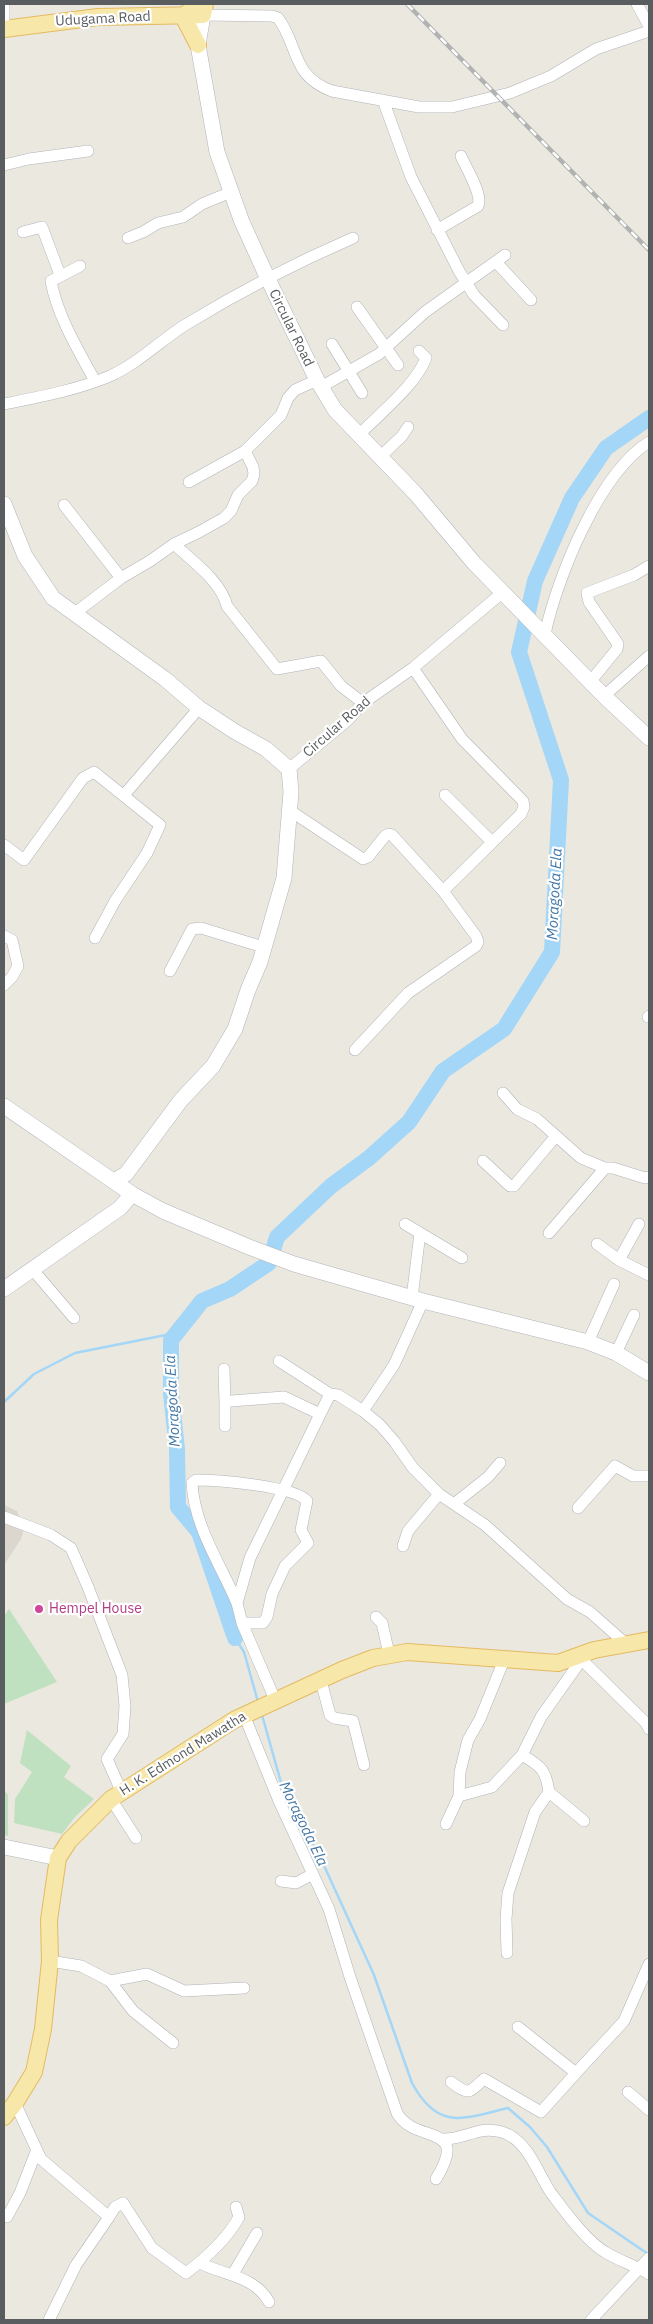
<!DOCTYPE html>
<html>
<head>
<meta charset="utf-8">
<style>
  body { margin:0 }
  #map { position:relative; width:653px; height:2324px; overflow:hidden; background:#ebe8e0; font-family:"IBM Plex Sans",sans-serif }
  canvas { display:block }
  .frame { position:absolute; inset:0; border:5px solid #595d60; pointer-events:none }
</style>
</head>
<body>
<div id="map">
<canvas width="653" height="2324"></canvas>
<div class="frame"></div>
</div>
<script>
const g = document.querySelector('canvas').getContext('2d');
g.lineJoin = 'round';
function paint(path, color) {
  g.fillStyle = color;
  g.fill(path, 'evenodd');
}
function trace(path, color, width, dash) {
  g.strokeStyle = color;
  g.lineWidth = width;
  g.lineCap = dash ? 'butt' : 'round';
  g.setLineDash(dash || []);
  g.stroke(path);
}
function label(font, color, halo, rows, align = 'center') {
  g.font = font + ' "IBM Plex Sans",sans-serif';
  g.lineWidth = 4.5;
  g.setLineDash([]);
  g.textBaseline = 'middle';
  g.strokeStyle = halo;
  g.fillStyle = color;
  for (const [text, x, y, turn = 0] of rows) {
    g.save();
    g.translate(x, y);
    g.rotate((+turn || 0) * Math.PI / 180);
    g.textAlign = isNaN(turn) ? turn : align;
    if (halo) g.strokeText(text, 0, 0);
    g.fillText(text, 0, 0);
    g.restore();
  }
}
paint(new Path2D(`
  M4 1505 17 1511 24 1529 21 1539 4 1565Z`), '#dbd7cf');
paint(new Path2D(`
  M9 1609 57 1682 4 1704V1616Z
  M27 1730 71 1766 64 1777 94 1799 75 1817 62 1834 14 1823 15 1799 32 1772 20 1763Z
  M4 1790 8 1795V1836L4 1835Z`), '#c0e1bf');
trace(new Path2D(`
  M4 1402 34 1374 75 1353 176 1333
  M235 1638 244 1652 258 1702
  M262 1715 282 1786 321 1859 374 1975 412 2083C438 2131 463 2119 508 2108L530 2127 547 2147 588 2213 648 2254`), '#a4d6f7', 2.5);
trace(new Path2D(`
  M235 1638 199 1532 178 1507 177 1449 171 1394V1340L202 1301 230 1289 269 1263 277 1237 331 1186 369 1158 409 1122 443 1071 504 1029 552 952 561 780 519 652 535 581 572 498 606 448 649 418`), '#a4d6f7', 16);
const street = new Path2D(`
  M4 4V29
  M637 4 649 26
  M203 15 272 16 278 18C299 46 291 76 332 91L419 107H452L510 93 551 76 596 49 649 31
  M383 100 411 177 459 271 474 295 503 325
  M4 165 29 159 88 151
  M437 230 478 206C483 194 466 168 461 156
  M23 232 42 227 60 275
  M128 238 143 232 158 223 183 217 202 204 231 192
  M498 264 496 262 531 300
  M80 266 51 281C57 315 78 350 95 381
  M357 307 398 365
  M332 344 362 393
  M321 387 379 354 425 312 505 255
  M4 404C39 397 77 390 110 376 137 364 160 341 185 325 239 292 295 263 353 238
  M358 436C379 414 416 385 426 358L419 351
  M379 458 402 436 408 427
  M189 482 245 451 281 415 288 398 295 390 317 380
  M64 505 121 578
  M174 544C192 561 221 581 227 606L277 669 321 661 341 686 363 703
  M75 613 121 578 150 561 174 544 199 532 224 518 231 511 238 495 252 481 254 474 253 467 245 451
  M545 634C557 578 599 473 649 442
  M413 668 462 739 523 801 524 807 521 814 443 891
  M590 682 617 649 618 644 589 602 587 593 634 575 649 566
  M604 696 649 656
  M289 769 348 720 363 703 413 668 503 592
  M124 795 199 708
  M445 795 492 842
  M289 810 363 859 368 857 385 836 389 834 392 835 443 891 476 936 478 942 476 946 408 993 355 1050
  M4 845 24 860 83 778 94 772 160 825 147 853 115 901 95 938
  M4 936 12 940 18 966 12 977 4 985
  M170 971 192 929 201 928 263 947
  M648 1017 649 1016
  M503 1093 517 1109 537 1119 581 1158 605 1168H613L645 1178 649 1177
  M483 1161 510 1186H514L556 1136
  M405 1224 420 1233
  M549 1233 605 1168
  M597 1244 619 1260 649 1275
  M619 1260 639 1224
  M33 1270 74 1318
  M412 1298 420 1233 462 1258
  M588 1342 614 1284
  M616 1353 634 1315
  M279 1361 330 1394
  M224 1369 225 1402
  M363 1411 380 1425 394 1441 413 1468 439 1494 485 1525 567 1599 590 1612 625 1643
  M225 1426V1402L231 1401 284 1397 320 1414
  M454 1504 488 1477 500 1463
  M578 1508 615 1466 633 1476H649
  M4 1517 51 1535 71 1548 88 1587 122 1675 125 1706 123 1734 107 1759 122 1793
  M403 1546 408 1531 439 1494
  M237 1603C221 1565 194 1526 192 1483L196 1480C217 1480 295 1486 307 1501L301 1530 308 1543 285 1566 272 1594 267 1617 263 1623H242
  M376 1617 382 1623 389 1654
  M579 1657 646 1723 649 1729
  M321 1681 330 1715 334 1718 353 1721 364 1765
  M276 1702 242 1623 237 1603 250 1558 330 1394 338 1395 363 1411 394 1365 423 1301
  M244 1715 279 1801 329 1909 350 1977 397 2113C415 2145 471 2122 436 2179
  M549 1792 584 1821
  M459 1796 460 1772 468 1740 480 1719 504 1660
  M111 1799 136 1838
  M446 1824 459 1796 492 1787 522 1755 541 1717 577 1666 579 1657
  M281 1881 296 1883 313 1874
  M507 1953 506 1919 508 1893 535 1812 549 1792C546 1770 541 1766 522 1755
  M50 1961 81 1966 110 1981 133 2011 173 2043
  M110 1981 147 1974 184 1991 244 1988
  M518 2027 576 2073 624 2021 649 1964
  M451 2082C469 2095 468 2094 484 2079L541 2112 576 2073
  M628 2092 649 2110
  M15 2103 41 2159 109 2217 76 2265 49 2320
  M443 2139C465 2140 478 2125 502 2132 528 2140 537 2172 551 2193 564 2210 586 2241 605 2252 619 2261 635 2265 649 2274
  M7 2217 20 2193 36 2152
  M109 2217 115 2207 123 2203 152 2248 186 2273C206 2258 227 2239 239 2217L236 2207
  M200 2263C223 2275 255 2276 269 2302
  M233 2274 257 2233
  M591 2320 649 2258`);
const secondary = new Path2D(`
  M203 15 198 45 217 152 242 222 268 279 317 380 335 410 415 493 474 563 604 696 649 738
  M4 504 25 556 53 598 165 679 199 708 234 731 266 749 289 769 291 792 284 878 260 962 248 990 235 1029 213 1066 181 1100 126 1174 114 1181
  M4 1106 132 1194 163 1211 249 1247 294 1264 423 1301 588 1342 616 1353 649 1373
  M4 1289 120 1208 132 1194
  M4 1847 58 1858`);
const primary = new Path2D(`
  M191 10 183 16 198 45
  M4 29 98 17 203 15 205 4
  M4 2117 15 2103 34 2072 43 2029 50 1961 49 1920 58 1858 69 1841 111 1799 234 1720 342 1670 373 1658 407 1652 558 1663 594 1650 649 1640`);
trace(street, '#b1b3b7', 12);
trace(secondary, '#b2b5ba', 16);
trace(primary, '#e4ba60', 18);
trace(street, '#fff', 11);
trace(secondary, '#fff', 15);
trace(primary, '#f7e7a9', 16);
const rail = new Path2D(`
  M407 4 649 250`);
trace(rail, '#b1b2b2', 4.5);
trace(rail, '#fff', 2.5, [8]);
for (const [x, y, r, color] of [
  [39,1609,5,"#d1479c"]
]) {
  const dot = new Path2D();
  dot.arc(x, y, r, 0, 2 * Math.PI);
  g.fillStyle = color;
  g.fill(dot);
  trace(dot, '#fff', 2);
}
label('14px', '#595d60', '#fff', [
  ["Udugama Road",103,19,-3],
  ["Circular Road",291,328,64],
  ["Circular Road",337,727,-41],
  ["H. K. Edmond Mawatha",183,1754,-32]
]);
label('14px', '#b23c85', '#fff', [
  ["Hempel House",49,1609]
], 'left');
label('italic 15px', '#4478a6', '#fff', [
  ["Moragoda Ela",555,894,-87],
  ["Moragoda Ela",173,1401,-93],
  ["Moragoda Ela",303,1824,64]
]);
</script>
</body>
</html>
